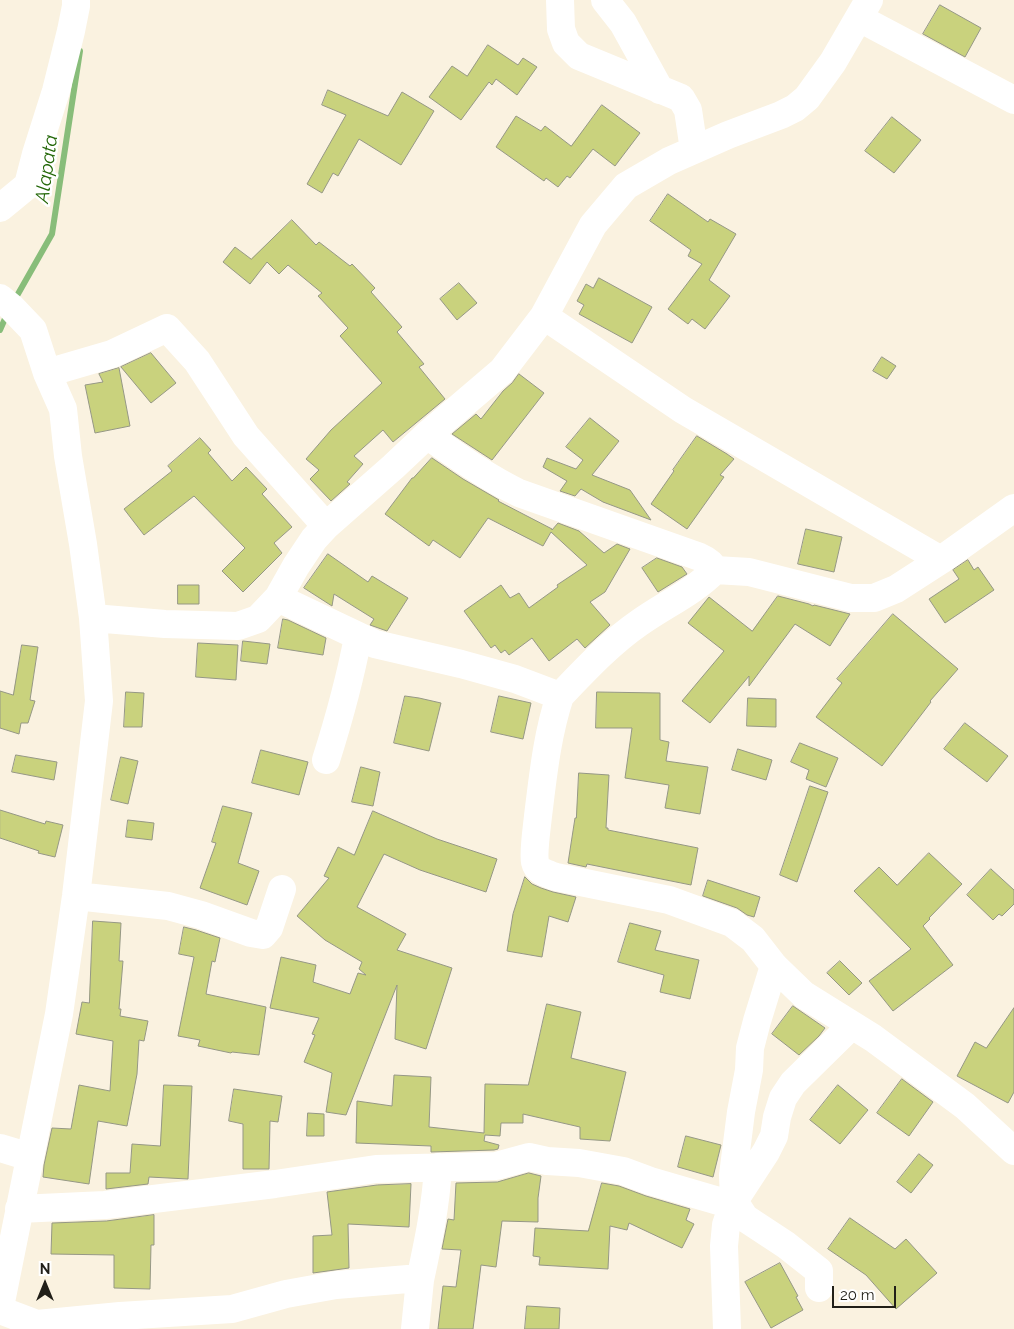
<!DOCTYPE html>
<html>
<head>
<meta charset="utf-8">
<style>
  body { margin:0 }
  #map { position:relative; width:1014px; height:1329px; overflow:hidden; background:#faf2e0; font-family:Raleway,sans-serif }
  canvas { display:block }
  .north { position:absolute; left:20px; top:1259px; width:50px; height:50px; -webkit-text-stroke:4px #fff; paint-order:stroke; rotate:0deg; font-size:14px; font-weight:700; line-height:20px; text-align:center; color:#211f18 }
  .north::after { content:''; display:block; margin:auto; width:18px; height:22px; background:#211f18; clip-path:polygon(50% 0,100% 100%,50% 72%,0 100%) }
  .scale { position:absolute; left:832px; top:1286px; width:64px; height:22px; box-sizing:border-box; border:2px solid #211f18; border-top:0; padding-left:6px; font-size:15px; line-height:18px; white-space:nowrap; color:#211f18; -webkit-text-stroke:4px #fff; paint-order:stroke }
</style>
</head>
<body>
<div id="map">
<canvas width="1014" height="1329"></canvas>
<div class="north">N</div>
<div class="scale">20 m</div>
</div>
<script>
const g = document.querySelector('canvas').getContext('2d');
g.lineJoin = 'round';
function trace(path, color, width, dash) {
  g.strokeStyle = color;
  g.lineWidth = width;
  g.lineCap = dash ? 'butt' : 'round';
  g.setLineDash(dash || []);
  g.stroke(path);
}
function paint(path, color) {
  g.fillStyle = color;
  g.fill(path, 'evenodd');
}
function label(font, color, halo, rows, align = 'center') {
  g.font = font + ' Raleway,sans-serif';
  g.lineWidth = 5;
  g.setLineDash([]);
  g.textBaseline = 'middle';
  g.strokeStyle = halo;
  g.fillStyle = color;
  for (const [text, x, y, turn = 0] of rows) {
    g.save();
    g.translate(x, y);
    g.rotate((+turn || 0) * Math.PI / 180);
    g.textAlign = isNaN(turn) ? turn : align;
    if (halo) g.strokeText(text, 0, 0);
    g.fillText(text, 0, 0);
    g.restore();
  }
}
trace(new Path2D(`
  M14 301 52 234 80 51
  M0 330 7 314`), '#88bd7a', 6);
const building = new Path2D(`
  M940 5 981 28 965 57 923 34Z
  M488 45 518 65 523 58 537 67 517 95 496 79 492 85 489 82 461 120 429 97 452 66 467 76Z
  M328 90 388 116 402 92 434 111 401 165 359 139 338 176 333 173 322 193 307 184 346 115 322 105Z
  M602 105 640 133 615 166 593 149 570 178 567 176 558 187 546 178 544 181 496 147 516 116 541 131 545 126 571 146Z
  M892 117 921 140 894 173 865 151Z
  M668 194 708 222 710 219 736 234 709 280 730 296 705 329 692 319 688 324 668 309 702 264 688 256 691 250 650 221Z
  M292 220 316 245 319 242 350 266 352 264 375 288 371 292 402 327 397 332 424 364 419 367 445 399 393 442 383 430 354 456 363 464 347 482 350 484 331 501 310 479 319 470 306 459 331 430 382 383 340 336 348 328 318 296 322 293 288 265 279 274 267 262 250 284 223 262 235 247 251 259Z
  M599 278 652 307 632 343 579 314 584 305 577 301 586 284 593 288Z
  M459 283 477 303 457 320 440 299Z
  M151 353 176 383 151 403 121 367Z
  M882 357 896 366 887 379 873 371Z
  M119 368 130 426 95 433 85 385 103 382 99 374Z
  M519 374 544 393 492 460 452 434 476 414 481 419 503 391 512 383Z
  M590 418 619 441 592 475 630 490 651 520 603 502 581 489 575 496 560 491 567 481 543 467 547 458 576 469 583 460 566 447Z
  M697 436 727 454 734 459 720 475 724 477 687 529 651 504 674 471 673 470Z
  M200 438 211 450 208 453 232 481 246 467 267 489 262 494 292 527 274 543 282 553 243 592 222 571 245 548 194 496 144 535 124 509 172 471 168 466Z
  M432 458 463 479 499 500 498 501 552 529V530L558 523 579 531 604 553 617 544 630 549 605 592 590 602 610 625 585 648 577 639 549 661 532 638 509 655 505 650 501 653 495 645 491 648 464 611 501 585 510 598 519 593 529 608 558 587 557 585 587 565 551 532 543 546 488 518 460 558 433 540 429 546 385 514 412 478H413Z
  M806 529 842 537 834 572 798 564Z
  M328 554 368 582 372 576 408 598 387 631 370 625 374 619 334 594 332 606 304 588Z
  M657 558 682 567 687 574 658 592 642 568Z
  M968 560 974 570 978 567 994 590 945 623 929 599 959 579 953 570Z
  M178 585H199V604H178Z
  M778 596 809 604 813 606 814 605 850 614 830 646 795 624 749 686V676L710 723 682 701 724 651 688 623 709 597 752 631Z
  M893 614 958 669 930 701 931 702 882 766 816 717 842 683 837 679Z
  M283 619 288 620 326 638 323 655 278 648Z
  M243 641 270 644 267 664 241 661Z
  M198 643 238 645 236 680 196 677Z
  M22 645 38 647 30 700 35 701 28 723H21L19 734 0 728V691L13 695Z
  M126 692 144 693 142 727H124Z
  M597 692 660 693V740L669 742 666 761 708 767 700 814 665 808 669 785 625 778 632 728H596Z
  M405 696 419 698 441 703 429 751 394 743Z
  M499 696 531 703 523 739 491 732Z
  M748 698 776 699V727L747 726Z
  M965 723 1008 756 987 782 944 749Z
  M800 743 838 758 826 787 806 779 809 770 791 762Z
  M738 749 772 760 766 780 732 770Z
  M261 750 308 762 299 795 252 783Z
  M16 755 57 762 54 780 12 772Z
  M121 757 138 761 128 804 111 800Z
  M361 767 380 772 373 806 352 802Z
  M579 773 609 775 606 828H608V830L698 848 691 885 587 864 586 867 568 863 575 818H576Z
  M810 786 828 792 797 882 780 875Z
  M223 806 252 813 238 863 259 871 247 905 200 888 216 843 212 842Z
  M0 810 45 824 46 821 63 825 55 857 38 853 39 851 0 838Z
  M373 811 437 839 497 859 486 892 420 870 384 854 357 907 406 934 397 950 452 968 426 1049 395 1039 397 985 346 1115 326 1112 332 1073 304 1062 315 1035 312 1034 319 1018 270 1008 281 957 316 965 313 982 350 994 358 973 366 975 359 969 362 962 325 940 297 916 329 878 324 876 338 847 354 855Z
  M128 820 154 823 152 840 126 837Z
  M929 853 962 884 929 918 930 919 923 926 953 965 893 1011 869 981 911 949 854 891 879 867 897 885Z
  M991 869 1014 890V904L1002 916 999 914 993 920 967 895Z
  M525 877 532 884 541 888 553 892 576 897 568 922 549 916 542 957 507 951 513 914Z
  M708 880 760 897 754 917 747 915 737 908 703 896Z
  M93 921 121 923 119 961H123L119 1009H121L120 1016 148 1021 144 1041 139 1040 137 1074 127 1126 98 1121 89 1184 43 1177 44 1165 52 1128 71 1129 79 1085 110 1091 113 1041 76 1034 82 1002 89 1003Z
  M630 923 661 931 655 950 699 960 690 999 660 992 664 975 618 962Z
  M184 927 196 930 220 938 215 962 212 961 206 994 266 1007 259 1055 232 1052 231 1053 198 1046 200 1040 178 1036 194 957 179 954Z
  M840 961 862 983 849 995 827 973Z
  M547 1004 581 1012 571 1058 626 1072 610 1141 580 1139V1127L523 1114V1123H501L500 1136 485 1135 484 1141 499 1145 498 1149 494 1150 431 1152V1146L356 1143 357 1101 392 1106 394 1075 431 1077 429 1127 484 1133 485 1084 528 1085Z
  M793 1006 825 1028 819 1036 799 1055 772 1034Z
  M1014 1008V1092L1008 1103 957 1076 975 1042 986 1048Z
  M902 1079 933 1102 909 1136 877 1113Z
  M164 1085 192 1086 188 1179 149 1177 148 1184 106 1189V1173H130L132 1144 160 1146Z
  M838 1085 868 1110 840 1144 810 1120Z
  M234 1089 282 1096 278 1122 270 1121 269 1169H243V1124L229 1121Z
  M308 1113 324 1114V1136H307Z
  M686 1136 721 1145 713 1177 678 1167Z
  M919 1154 933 1165 911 1193 897 1182Z
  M529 1173 541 1176 538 1198V1222L502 1221 496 1267 481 1265 473 1329H438L443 1286 456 1287 461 1250 442 1249 448 1219 454 1220 456 1183 497 1182Z
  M602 1183 619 1186 646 1196 690 1209 686 1220 694 1224 682 1248 629 1223 627 1230 610 1226 608 1269 539 1265 540 1257 533 1256 535 1228 588 1231Z
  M411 1184 409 1227 348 1224 349 1268 313 1273V1236L332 1235 327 1192 377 1185Z
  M154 1215V1245H151L150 1289 114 1288V1255L51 1254 52 1223 106 1221Z
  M850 1218 895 1249 906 1239 937 1273 896 1309 866 1275 828 1249Z
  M780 1263 798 1296 796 1297 803 1310 771 1328 745 1282Z
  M527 1306 560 1308 559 1329H525Z`);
paint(building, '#c9d27d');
trace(building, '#959785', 1);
trace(new Path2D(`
  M560 0 561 29 566 43 579 56 681 98 688 110 694 150
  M605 0 623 23 660 90
  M859 18 1014 100
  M0 208 28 185 36 154 56 91 71 31 76 6V0
  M0 298 11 307 33 330 47 373 63 409 68 456 83 544 93 618 99 701 76 896 59 1014 0 1307
  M544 316 683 410 941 560
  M47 373 112 354 167 328 197 361 246 436 326 526
  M427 435C457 456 486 477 519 493L700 557C707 560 712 563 715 570
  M278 598 375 644 461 664 515 679 560 696C547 735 543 776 538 816 537 827 533 852 535 862 537 872 548 874 556 877L669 900 732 923 753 939 774 966 804 995 873 1038 965 1106 1014 1151
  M93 618 165 624 238 626 258 619 278 598 296 566 314 539 326 526 393 467 427 435 502 371 544 316 593 225 626 186 669 161 728 135 781 115 795 108 807 98 833 62 869 0
  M560 696C585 670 610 643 639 623 664 605 694 592 715 570L749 572 851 598H874L896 589 941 560 1014 508
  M326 760C339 719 350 679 358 637
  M76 896 168 906 201 915 251 933 263 935 269 928 282 889
  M0 1148 30 1157
  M734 1201 745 1218 786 1245 819 1271V1288
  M19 1209 105 1205 275 1184 376 1169 496 1166 529 1157 547 1161 579 1163 623 1171 650 1181 722 1202 734 1201 733 1175 741 1112 749 1070 750 1048 757 1021 774 966
  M420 1280C428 1243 436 1205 438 1167
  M0 1310 37 1324 120 1316 232 1309 286 1294 336 1285 408 1279 420 1280 415 1329
  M727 1329 724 1246 726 1225 734 1201 766 1152 774 1136 777 1117 783 1098 793 1083 852 1025`), '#fff', 28);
label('italic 19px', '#226606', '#fff', [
  ["Alapata",47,169,-82]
]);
</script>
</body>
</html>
